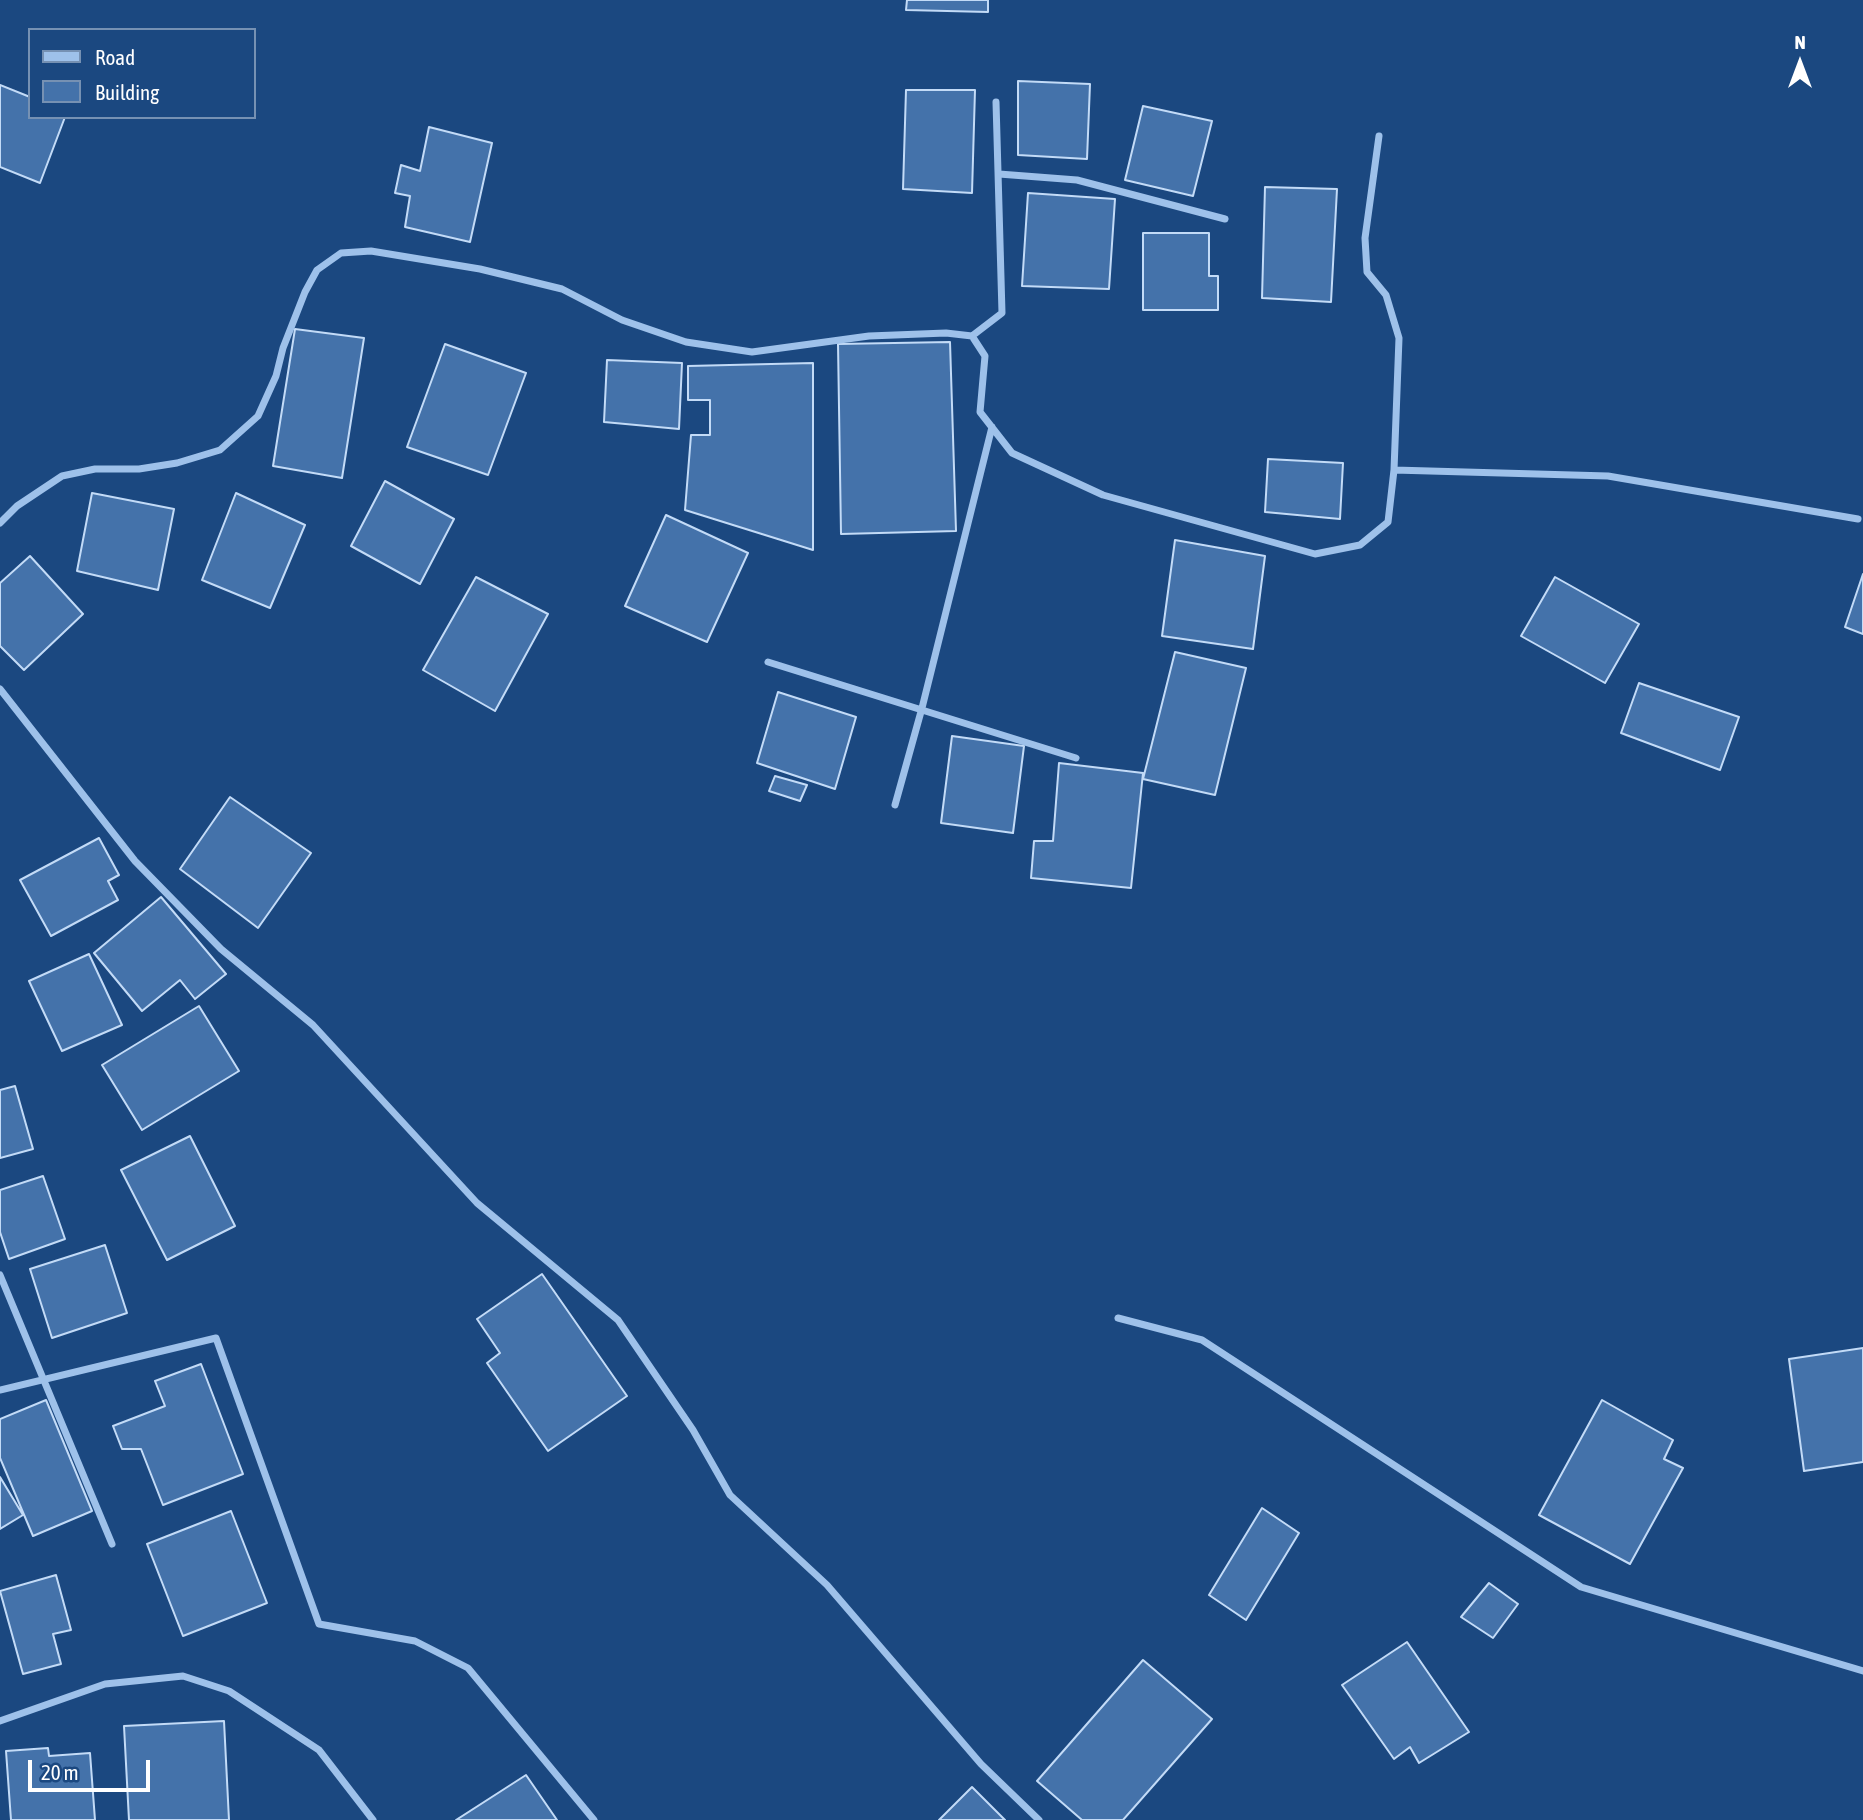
<!DOCTYPE html>
<html>
<head>
<meta charset="utf-8">
<style>
  body { margin:0 }
  #map { position:relative; width:1863px; height:1820px; overflow:hidden; background:#1b4880; font-family:"Asap Condensed",sans-serif }
  canvas { display:block }
  .legend { position:absolute; left:28px; top:28px; width:228px; height:91px; box-sizing:border-box; background:#1b4880; border:2px solid #7691b3; margin:0; padding:9px 12px; list-style:none; font-size:21px; color:#fff }
  .legend li { display:flex; align-items:center; gap:14px; height:35px }
  .legend b { width:35px; border:2px solid #7691b3 }
  .north { position:absolute; left:1765px; top:28px; width:70px; height:70px; -webkit-text-stroke:5px #1b4880; paint-order:stroke; rotate:0deg; font-size:19px; font-weight:700; line-height:28px; text-align:center; color:#fff }
  .north::after { content:''; display:block; margin:auto; width:24px; height:32px; background:#fff; clip-path:polygon(50% 0,100% 100%,50% 72%,0 100%) }
  .scale { position:absolute; left:28px; top:1760px; width:122px; height:32px; box-sizing:border-box; border:4px solid #fff; border-top:0; padding-left:9px; font-size:21px; line-height:24px; white-space:nowrap; color:#fff; -webkit-text-stroke:5px #1b4880; paint-order:stroke }
</style>
</head>
<body>
<div id="map">
<canvas width="1863" height="1820"></canvas>
<ul class="legend">
<li><b style="height:9px;background:#9ec1ea"></b>Road</li>
<li><b style="height:19px;background:#4472aa"></b>Building</li>
</ul>
<div class="north">N</div>
<div class="scale">20 m</div>
</div>
<script>
const g = document.querySelector('canvas').getContext('2d');
g.lineJoin = 'round';
function paint(path, color) {
  g.fillStyle = color;
  g.fill(path, 'evenodd');
}
function trace(path, color, width, dash) {
  g.strokeStyle = color;
  g.lineWidth = width;
  g.lineCap = dash ? 'butt' : 'round';
  g.setLineDash(dash || []);
  g.stroke(path);
}
const building = new Path2D(`
  M907 0H988V12L906 10Z
  M1018 81 1090 84 1087 159 1018 155Z
  M0 85 30 97V117H65L40 183 0 167Z
  M906 90H975L972 193 903 189Z
  M1143 106 1212 121 1193 196 1125 180Z
  M429 127 492 143 470 242 405 227 410 196 395 193 401 165 420 171Z
  M1265 187 1337 189 1331 302 1262 298Z
  M1028 193 1115 199 1109 289 1022 286Z
  M1143 233H1209V276H1218V310H1143Z
  M295 329 364 338 342 478 273 466Z
  M950 342 956 531 841 534 838 344Z
  M445 344 526 373 488 475 407 447Z
  M607 360 682 363 679 429 604 422Z
  M813 363V550L685 510 691 435H710V400H688V366Z
  M1268 459 1343 463 1340 519 1265 512Z
  M385 481 454 519 420 584 351 546Z
  M92 493 174 509 158 590 77 571Z
  M236 493 305 525 270 608 202 580Z
  M666 515 748 553 707 642 625 606Z
  M1175 540 1265 556 1253 649 1162 636Z
  M30 556 83 614 24 670 0 646V583Z
  M1863 574V634L1845 627Z
  M476 577 548 614 495 711 423 670Z
  M1555 577 1639 624 1605 683 1521 636Z
  M1175 652 1246 668 1215 795 1143 779Z
  M1639 683 1739 717 1720 770 1621 733Z
  M778 692 856 717 835 789 757 763Z
  M952 736 1024 746 1013 833 941 823Z
  M1059 763 1143 773 1131 888 1031 878 1034 841H1053Z
  M775 776 807 785 800 801 769 791Z
  M230 797 311 853 258 928 180 869Z
  M99 838 119 875 108 881 118 900 51 936 20 880Z
  M161 897 226 974 195 999 180 980 142 1011 94 953Z
  M89 954 122 1025 62 1051 29 981Z
  M199 1006 239 1071 142 1130 102 1065Z
  M15 1086 33 1149 0 1158V1090Z
  M190 1136 235 1226 167 1260 121 1170Z
  M43 1176 65 1239 9 1259 0 1232V1190Z
  M105 1245 127 1313 52 1338 30 1269Z
  M542 1274 627 1396 548 1451 487 1363 500 1353 477 1319Z
  M1863 1348V1462L1804 1471 1789 1359Z
  M201 1364 243 1474 163 1505 141 1449H122L113 1426 165 1406 155 1381Z
  M46 1400 92 1511 33 1536 0 1458V1419Z
  M1602 1400 1673 1440 1664 1459 1683 1468 1630 1564 1539 1515Z
  M0 1477 23 1515 0 1529Z
  M1262 1508 1299 1533 1246 1620 1209 1595Z
  M231 1511 267 1603 183 1636 147 1544Z
  M56 1575 71 1630 53 1634 61 1664 23 1674 0 1591Z
  M1489 1583 1518 1604 1493 1638 1461 1617Z
  M1407 1642 1469 1732 1419 1763 1410 1747 1394 1759 1342 1685Z
  M1143 1660 1212 1719 1123 1820H1082L1037 1781Z
  M224 1721 229 1820H129L124 1726Z
  M48 1748 49 1756 90 1753 95 1820H11L6 1751Z
  M526 1775 557 1820H456Z
  M972 1787 1005 1820H939Z`);
paint(building, '#4472aa');
trace(building, '#c3dbf7', 2);
trace(new Path2D(`
  M999 174 1077 180 1225 219
  M972 336 1002 313 996 102
  M1394 470 1608 476 1858 519
  M0 523 17 506 62 476 95 469H139L177 463 220 450 258 416 276 376 283 348 305 292 317 270 341 253 371 251 480 269 562 289 622 320 686 342 752 352 869 336 946 333 972 336 985 356 980 412 1012 453 1103 495 1315 554 1360 545 1388 522 1394 470 1399 338 1386 295 1367 272 1365 238 1379 136
  M768 662 1076 758
  M0 689 135 861 221 949 313 1025 477 1203 618 1320 693 1430 730 1495 827 1585 981 1764 1039 1820
  M895 805 922 708 992 427
  M0 1275 112 1544
  M1118 1318 1202 1340 1581 1587 1863 1671
  M0 1390 216 1338 319 1624 415 1641 468 1668 594 1820
  M0 1721 105 1684 183 1676 229 1691 319 1750 373 1820`), '#9ec1ea', 7);
</script>
</body>
</html>
